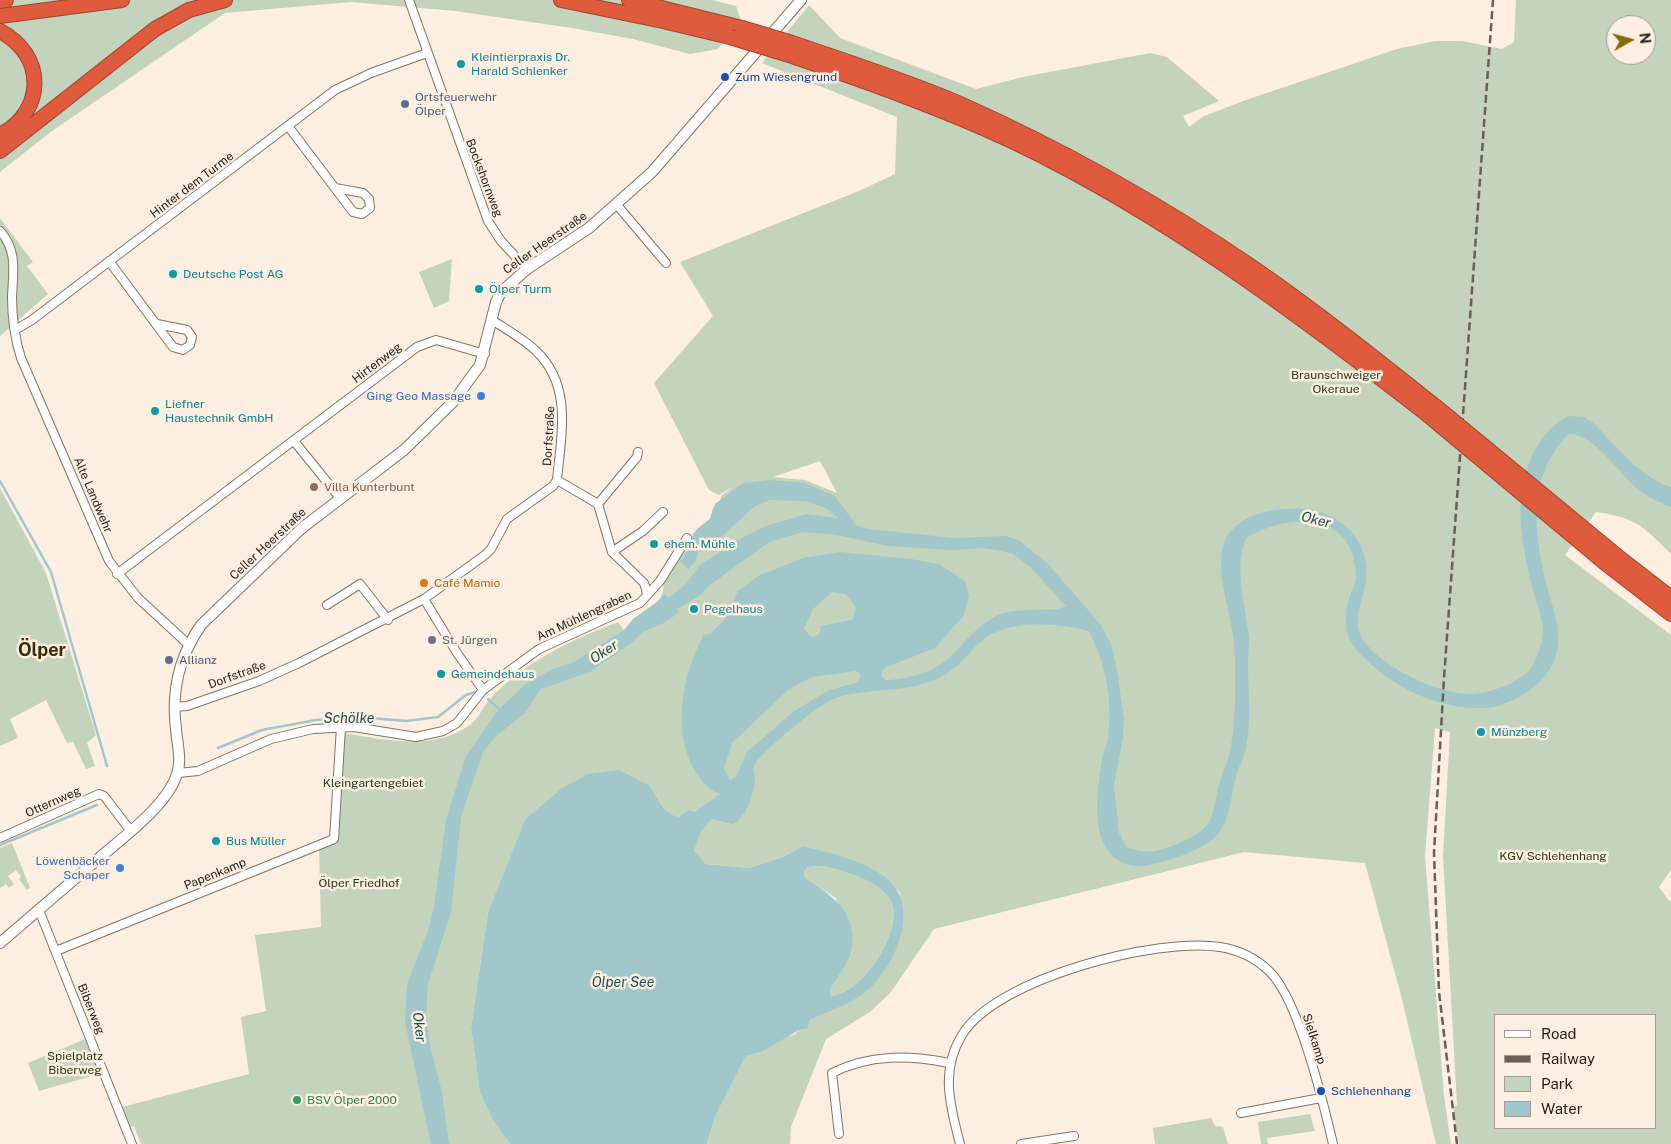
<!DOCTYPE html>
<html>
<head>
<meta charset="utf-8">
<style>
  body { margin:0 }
  #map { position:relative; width:1671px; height:1144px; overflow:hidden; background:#fceee1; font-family:"Public Sans",sans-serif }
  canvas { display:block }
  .legend { position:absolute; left:1494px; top:1014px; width:162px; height:115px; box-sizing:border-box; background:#fceee1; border:1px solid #a69a91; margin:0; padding:6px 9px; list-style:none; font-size:15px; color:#241d18 }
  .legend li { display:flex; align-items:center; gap:10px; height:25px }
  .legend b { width:25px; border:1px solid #a69a91 }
  .north { position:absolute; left:1606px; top:15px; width:50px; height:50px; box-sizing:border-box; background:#fceee1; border:1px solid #a69a91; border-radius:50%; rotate:83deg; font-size:14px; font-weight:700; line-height:20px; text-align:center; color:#241d18 }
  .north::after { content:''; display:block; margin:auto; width:18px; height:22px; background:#846b05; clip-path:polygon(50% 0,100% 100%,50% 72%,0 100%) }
</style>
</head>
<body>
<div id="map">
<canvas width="1671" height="1144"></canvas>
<ul class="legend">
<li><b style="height:6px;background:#fff"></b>Road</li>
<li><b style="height:6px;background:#685f57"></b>Railway</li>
<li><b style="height:14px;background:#c4d3bb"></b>Park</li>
<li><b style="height:14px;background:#a1c7ca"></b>Water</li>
</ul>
<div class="north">N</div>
</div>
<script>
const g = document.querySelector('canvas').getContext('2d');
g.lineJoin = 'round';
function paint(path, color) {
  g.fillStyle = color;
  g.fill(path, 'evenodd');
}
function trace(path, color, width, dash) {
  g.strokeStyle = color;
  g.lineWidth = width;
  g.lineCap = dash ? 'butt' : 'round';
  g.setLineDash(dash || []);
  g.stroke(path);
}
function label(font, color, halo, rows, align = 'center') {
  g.font = font + ' "Public Sans",sans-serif';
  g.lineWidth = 5;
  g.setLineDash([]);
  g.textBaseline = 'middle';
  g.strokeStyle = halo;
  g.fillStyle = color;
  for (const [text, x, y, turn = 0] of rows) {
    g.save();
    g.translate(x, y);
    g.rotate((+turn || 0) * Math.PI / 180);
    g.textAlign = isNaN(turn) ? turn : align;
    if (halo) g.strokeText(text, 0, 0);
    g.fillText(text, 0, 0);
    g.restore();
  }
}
paint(new Path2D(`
  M0 0H712L736 6 741 20 718 49 690 54 633 39 572 28 455 11 351 2 225 13 52 131 0 172Z
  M1516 0H1671V554C1644 527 1635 517 1596 512L1565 555 1671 635V870L1659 887 1671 903V1144H1459L1453 1108 1457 1105 1443 856 1450 732 1435 728 1425 856 1444 1096 1451 1144H1436L1402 999 1365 863 1244 852 934 929 891 992 870 1012 826 1039 791 1127 790 1144H707L714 1119 746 1056 761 1052 784 1037 794 1035 810 1020 854 999 884 971 900 892C873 865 839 856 803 846L783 857 749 868 706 864 694 850 688 810 678 818 664 809 650 786 488 913 471 1027 480 1093 493 1120 510 1144H141L134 1126 130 1127 122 1107 249 1074 241 1017 266 1011 255 935 321 927 319 846 335 839 342 733C384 739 432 752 470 725 477 720 483 708 489 700L499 709 490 699C524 662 571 640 618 622L624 630C636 617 671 601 662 581L697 529 710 519 713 508 720 501 722 495 734 486 719 495 709 490 654 383 713 316 680 262 859 191 895 174 897 117 762 63 809 5 840 38 976 89 1023 77 1150 53 1167 57 1219 101 1183 116 1189 127 1204 116 1246 100 1397 49 1435 41H1462L1502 49 1514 42ZM1616 25H1646V55H1616ZM820 461 837 493 805 480 773 477ZM1495 1015H1655V1128H1495Z
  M0 218 33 262 27 266 48 294 0 336Z
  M452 259 449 301 434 308 419 272Z
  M0 488 46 573 96 735 87 743 95 766 86 769 73 742 67 743 46 700 10 719 18 738 0 746Z
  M12 843 30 888 27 890 19 879 21 876 16 870 8 876 14 884 9 888 6 884 0 888V848Z
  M824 866C845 872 875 879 889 898 908 924 864 994 831 996L830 990 836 977 850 958 836 898 805 878 804 872 808 867Z
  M85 1039 99 1074 39 1091 28 1063Z
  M1310 1114 1315 1131 1267 1138 1268 1144H1261L1258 1122Z
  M1211 1118 1215 1126 1223 1127 1228 1144H1155L1153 1128Z`), '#c4d3bb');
paint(new Path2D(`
  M1568 416 1584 417 1592 422C1614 443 1641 479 1671 487V507C1662 503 1651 499 1643 493 1622 479 1595 433 1569 434 1526 475 1534 537 1548 590 1553 609 1560 625 1558 646 1556 664 1545 679 1531 689 1517 699 1500 708 1482 708 1448 710 1403 692 1378 670 1366 660 1351 648 1347 632 1345 622 1346 609 1349 599 1351 592 1356 585 1356 577 1355 511 1290 512 1246 538 1233 572 1246 604 1249 639 1249 647 1248 656 1248 665 1248 694 1252 723 1245 752 1242 762 1237 770 1235 780 1231 797 1230 817 1220 831 1207 850 1175 858 1153 864 1132 870 1112 863 1103 842 1093 819 1098 784 1102 760 1103 752 1107 745 1108 738 1113 702 1106 663 1089 631 1056 622 1003 618 977 645 963 659 953 673 934 680 902 693 870 688 838 697 820 703 780 738 765 752 762 755 755 762 754 767 753 770 755 774 755 778 754 793 747 816 733 824L712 819 701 831 694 850 706 864 749 868 783 857 803 846C830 853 862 860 885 877 920 903 899 958 873 985 857 1002 831 1010 810 1020L807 1029H801L761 1052 746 1056 714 1119 707 1144H510L493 1120 480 1093 471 1027 488 913 525 820 561 789 588 774 619 770 650 786 664 809 678 818 688 810 695 812 720 794C716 792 710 790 707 786 668 746 680 678 704 635L710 634 726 618 738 591 758 576 803 558 840 552 911 559 939 564 965 581 969 596 964 615 935 648 884 668 881 676 886 680C907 680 936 672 952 655 968 639 979 623 1001 614 1014 609 1043 610 1058 609L1066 606 1030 567 1012 553 983 548 952 550 888 546 837 535 804 532 769 542 710 585 701 595 677 609 679 612 666 622 643 632 631 643 590 672 541 689 525 713 496 736 483 752 461 817 451 912 428 984 426 1013 430 1046 442 1092 449 1144H431L405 1022 406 1001 408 981 428 931 434 907 446 820 466 756 499 709 527 683 551 670 574 662 624 630 633 619 661 599 664 594 669 598 686 584 700 565 740 539 766 526 806 514 838 518 824 507 805 501 770 500 755 506 720 538 710 540 698 551 695 562 688 569 680 561 692 546 688 543 697 529 710 519 715 504 743 483 770 480 805 483 835 496 856 525 867 529 954 538 1006 536 1020 541 1048 564 1101 625 1111 644 1116 665 1124 718 1123 738 1114 785 1119 833 1126 847C1148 855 1158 852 1179 843 1190 838 1204 832 1210 820 1214 811 1216 798 1218 788 1222 774 1229 760 1231 746 1236 713 1237 668 1233 635 1230 606 1208 553 1233 529 1250 512 1277 508 1300 509 1339 511 1371 539 1366 580 1364 598 1353 616 1360 634 1374 665 1441 696 1474 694 1492 692 1515 684 1529 671 1534 665 1541 648 1542 640 1546 623 1536 603 1532 587 1527 567 1523 547 1521 527 1519 503 1522 478 1532 456 1541 438 1550 426 1568 416ZM832 592 846 594 856 608 852 620 821 626 819 635 811 637 804 629 813 609ZM856 671 861 675 858 682 827 691 793 712 747 752 736 777 730 780 724 768 732 743 789 689 812 677ZM824 866C845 872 875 879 889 898 908 924 864 994 831 996L830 990C834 980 847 966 850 956 861 916 835 897 805 878L804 872 808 867Z`), '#a1c7ca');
trace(new Path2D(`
  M0 481 51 572 107 766
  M488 699 500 710
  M218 748 262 730 316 720 358 717 406 721 438 717 466 695 475 692
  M0 845 97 805`), '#a1c7ca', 2.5);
const street = new Path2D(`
  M409 0 488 221 501 241 527 269
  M288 126 353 212 362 214 370 208 369 199 363 193 335 188
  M617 205 666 263
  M0 231C18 251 13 273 12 297 12 317 15 339 21 358L109 561 138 598 188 644
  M109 261 173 347 183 350 190 345 192 337 187 330 157 324
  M15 330 32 320 335 90 371 73 427 53
  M294 441 340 498
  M557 480 598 504 612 552 644 583 647 593
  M598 504 637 457 638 452
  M612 552 643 531 663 512
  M117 574 417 347 436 340 485 354
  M424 599 457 653 483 690
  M327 605 360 584 388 620
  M174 707 187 706 259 681 299 663 424 599 485 555 491 549 507 519 553 486 557 480C561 435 573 386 536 351 524 339 507 330 492 320
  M178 773 198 771 271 739 313 729 354 727 416 737 443 731 457 723 483 690 539 649 640 603 660 581 687 538
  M0 838 99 794 104 796 130 830
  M39 910 132 1144
  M56 951 334 839 341 727
  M1241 1113 1321 1098
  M839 1134 832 1073C870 1054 908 1055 949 1063
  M960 1144C950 1105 940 1071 962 1035 996 978 1158 937 1220 947 1239 950 1256 958 1270 972 1299 1001 1323 1101 1333 1144
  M1021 1144 1074 1136`);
const secondary = new Path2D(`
  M0 943C33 915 65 887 98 859 122 838 167 806 177 774 182 759 177 744 176 729 171 690 179 657 201 625L302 528 404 450 453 402 480 365 496 302 501 292 527 269 589 228 652 172 801 0`);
const highway = new Path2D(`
  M561 0 663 21 730 37
  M629 0 742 28
  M0 1 6 0
  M0 16 122 0
  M0 31C46 55 46 111 0 135
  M792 43C848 62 904 80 958 103 1062 149 1161 205 1255 269 1317 312 1376 359 1435 406
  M786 54C862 80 939 107 1012 141 1163 213 1297 313 1428 415
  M0 151 155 29 189 10 225 0
  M1617 556 1671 598
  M1609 566 1671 614`);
trace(street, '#837365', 10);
trace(secondary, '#837365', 12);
trace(highway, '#9e4530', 16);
trace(street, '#fff', 8);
trace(secondary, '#fff', 10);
trace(highway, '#e05a3d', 14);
trace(new Path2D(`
  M1457 1144 1439 992 1434 853 1444 678 1493 0`), '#685f57', 2.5, [8, 4]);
const highwayBridge = new Path2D(`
  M742 28 792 43
  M730 37 786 54
  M1435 406 1617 556
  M1428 415 1609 566`);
trace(highwayBridge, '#9e4530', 16, []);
trace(highwayBridge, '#e05a3d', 14);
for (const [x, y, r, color] of [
  [461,64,5,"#0f9aa8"],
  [725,77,5,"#1a4fb4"],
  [405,104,5,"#5c6f8a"],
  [173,274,5,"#0f9aa8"],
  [479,289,5,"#0f9aa8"],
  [481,396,5,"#3f7fe0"],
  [155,411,5,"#0f9aa8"],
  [314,487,5,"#8d6e63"],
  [654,544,5,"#0f9aa8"],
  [424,583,5,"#e8710a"],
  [694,609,5,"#0f9aa8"],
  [432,640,5,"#6b7280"],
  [169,660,5,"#5c6f8a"],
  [441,674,5,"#0f9aa8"],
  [1481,732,5,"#0f9aa8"],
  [216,841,5,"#0f9aa8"],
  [120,868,5,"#3f7fe0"],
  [1321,1091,5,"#1a4fb4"],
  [297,1100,5,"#2e9e5b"]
]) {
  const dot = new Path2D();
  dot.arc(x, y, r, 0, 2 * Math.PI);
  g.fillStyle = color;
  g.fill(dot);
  trace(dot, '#fceee1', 2);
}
label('12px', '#0d838f', '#fceee1', [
  ["Kleintierpraxis Dr.",471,57],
  ["Harald Schlenker",471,71],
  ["Deutsche Post AG",183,274],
  ["Ölper Turm",489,289],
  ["Liefner",165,404],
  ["Haustechnik GmbH",165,418],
  ["ehem. Mühle",664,544],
  ["Pegelhaus",704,609],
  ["Gemeindehaus",451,674],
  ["Münzberg",1491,732],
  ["Bus Müller",226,841]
], 'left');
label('12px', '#164399', '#fceee1', [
  ["Zum Wiesengrund",735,77],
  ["Schlehenhang",1331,1091]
], 'left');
label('12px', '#4e5e75', '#fceee1', [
  ["Ortsfeuerwehr",415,97],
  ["Ölper",415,111],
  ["Allianz",179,660]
], 'left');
label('12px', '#241d18', '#fceee1', [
  ["Bockshornweg",484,178,69],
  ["Hinter dem Turme",192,185,-37],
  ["Celler Heerstraße",545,243,-35],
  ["Hirtenweg",377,363,-37],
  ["Dorfstraße",549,436,-87],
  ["Alte Landwehr",93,495,67],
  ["Celler Heerstraße",268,544,-43],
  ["Am Mühlengraben",584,616,-25],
  ["Dorfstraße",237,675,-20],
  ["Otternweg",53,802,-24],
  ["Papenkamp",215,874,-22],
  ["Biberweg",91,1009,68],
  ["Sielkamp",1314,1039,72]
]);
label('12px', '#253c14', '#fceee1', [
  ["Braunschweiger",1336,375],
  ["Okeraue",1336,389],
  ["Kleingartengebiet",373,783],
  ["KGV Schlehenhang",1553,856],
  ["Ölper Friedhof",359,883],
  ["Spielplatz",75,1056],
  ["Biberweg",75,1070]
]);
label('12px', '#366cbe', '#fceee1', [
  ["Ging Geo Massage",471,396],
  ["Löwenbäcker",110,861],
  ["Schaper",110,875]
], 'right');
label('12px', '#785e54', '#fceee1', [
  ["Villa Kunterbunt",324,487]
], 'left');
label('12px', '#c56008', '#fceee1', [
  ["Café Mamio",434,583]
], 'left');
label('12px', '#5b616d', '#fceee1', [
  ["St. Jürgen",442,640]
], 'left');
label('12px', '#27864d', '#fceee1', [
  ["BSV Ölper 2000",307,1100]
], 'left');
label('italic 14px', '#1a5155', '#fceee1', [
  ["Oker",1316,520,14],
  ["Oker",604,652,-33],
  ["Schölke",349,719],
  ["Ölper See",623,983],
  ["Oker",419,1027,82]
]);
label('bold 18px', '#3c2f04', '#fceee1', [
  ["Ölper",42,650]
]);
</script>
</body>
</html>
